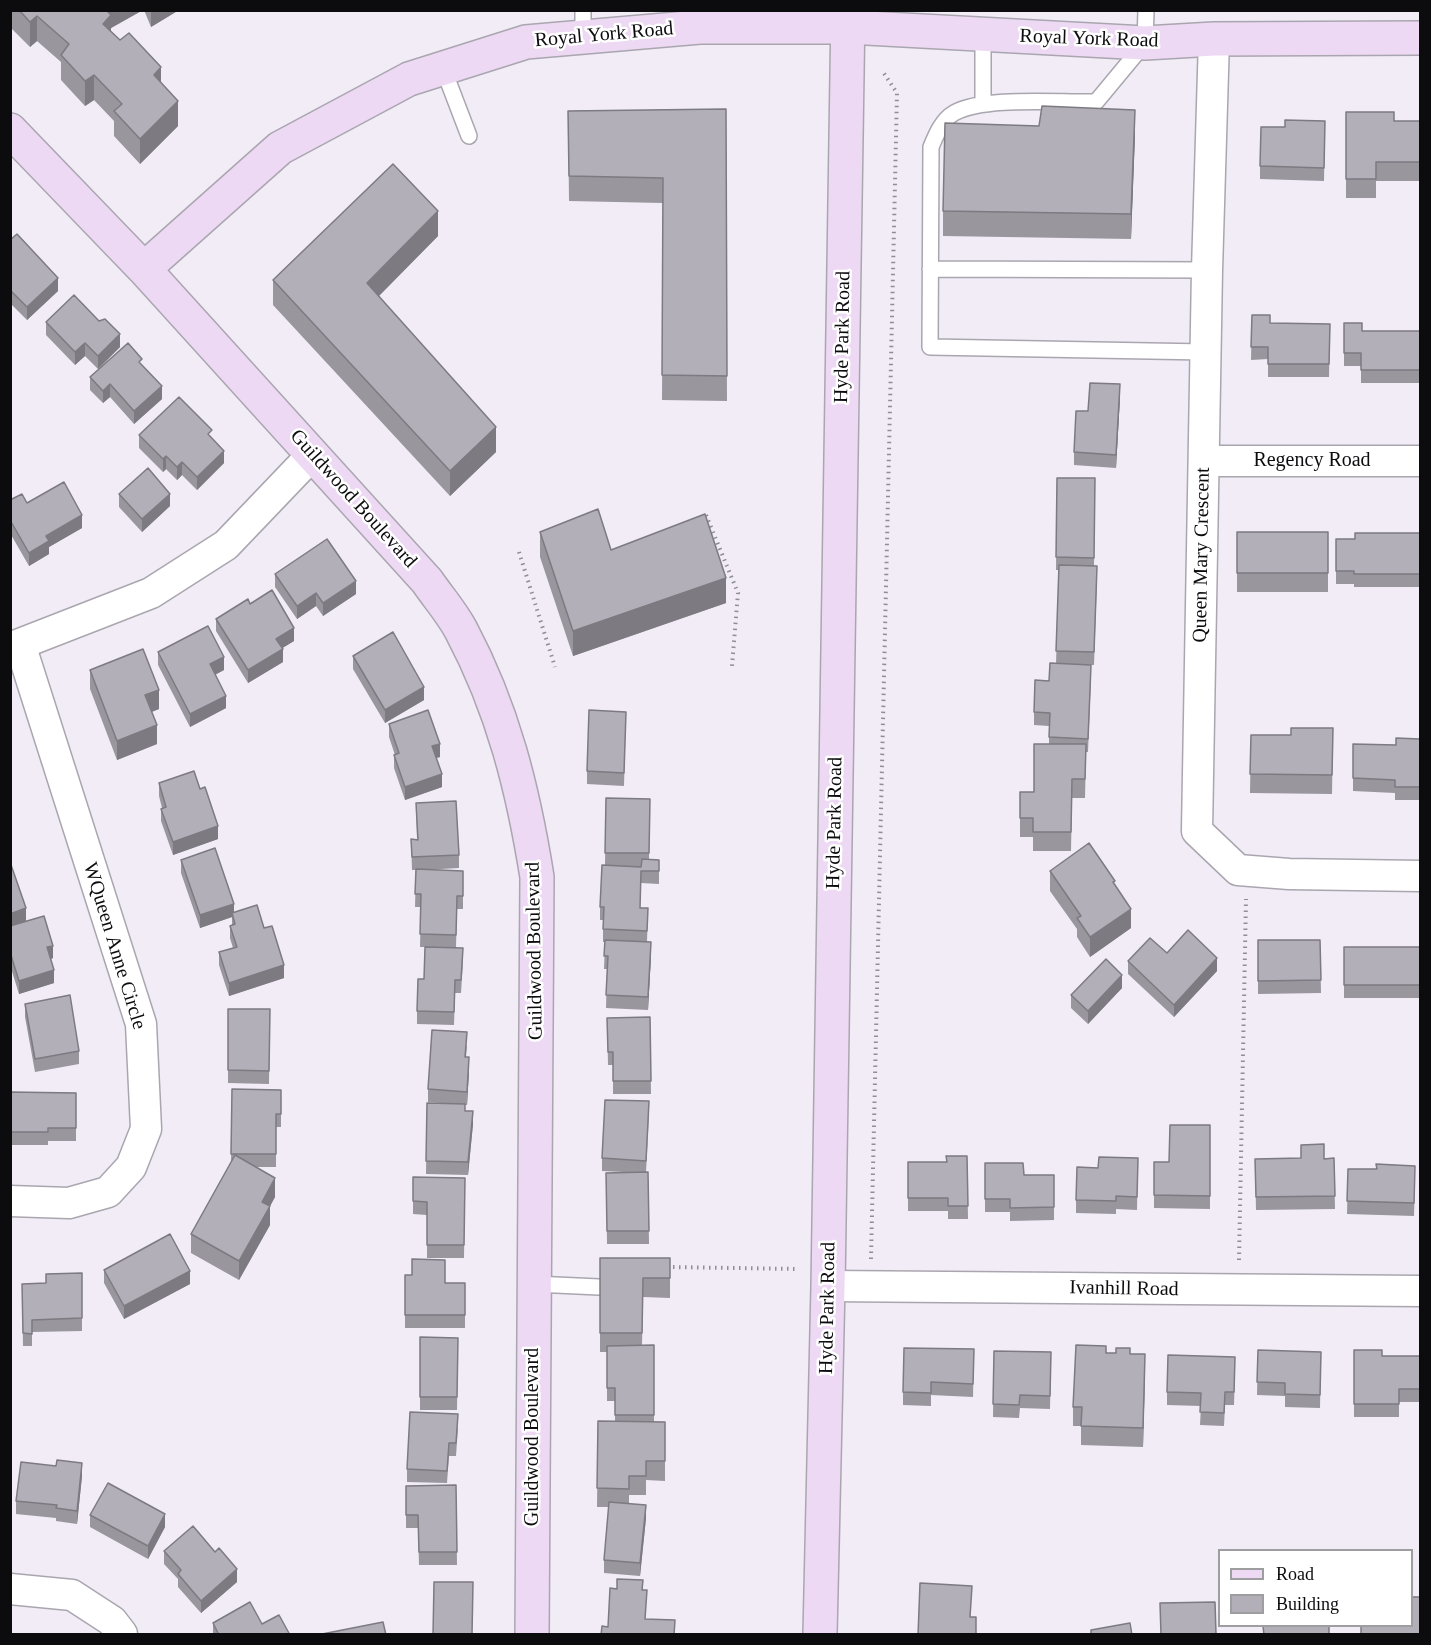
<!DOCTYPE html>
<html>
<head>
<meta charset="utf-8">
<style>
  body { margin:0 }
  #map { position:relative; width:1431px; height:1645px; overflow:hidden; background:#f1ecf6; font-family:Georgia,serif }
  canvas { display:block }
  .frame { position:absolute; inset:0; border:12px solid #0c0b0e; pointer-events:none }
  .legend { position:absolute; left:1218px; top:1549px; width:195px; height:78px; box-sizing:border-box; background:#fff; border:2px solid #9e9d9f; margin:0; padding:8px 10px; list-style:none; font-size:18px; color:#0c0b0e }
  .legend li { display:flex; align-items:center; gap:12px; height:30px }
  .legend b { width:30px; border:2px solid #9e9d9f }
</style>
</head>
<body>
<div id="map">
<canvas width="1431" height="1645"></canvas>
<div class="frame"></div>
<ul class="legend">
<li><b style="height:8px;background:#edd9f3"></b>Road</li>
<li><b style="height:16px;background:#b2afb8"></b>Building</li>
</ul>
</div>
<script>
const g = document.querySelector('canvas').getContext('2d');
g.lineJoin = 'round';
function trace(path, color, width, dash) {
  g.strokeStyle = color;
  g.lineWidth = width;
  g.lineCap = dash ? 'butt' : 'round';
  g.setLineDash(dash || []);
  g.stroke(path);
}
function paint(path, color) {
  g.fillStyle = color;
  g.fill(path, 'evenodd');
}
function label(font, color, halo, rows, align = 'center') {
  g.font = font + ' Georgia,serif';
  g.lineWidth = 5;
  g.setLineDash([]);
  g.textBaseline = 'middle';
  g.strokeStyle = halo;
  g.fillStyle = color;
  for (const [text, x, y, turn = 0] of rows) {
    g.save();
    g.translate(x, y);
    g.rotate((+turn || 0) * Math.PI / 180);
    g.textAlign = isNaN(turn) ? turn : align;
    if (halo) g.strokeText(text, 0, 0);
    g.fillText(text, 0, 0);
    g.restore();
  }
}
const lane = new Path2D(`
  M583 10V37
  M1146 10 1145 43 1096 102C1059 103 984 96 954 113 942 120 936 135 931 147L930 347 1205 352
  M443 68 469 136
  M983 103V34
  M930 269 1207 270
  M534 1284 599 1287`);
const street = new Path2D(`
  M1214 39 1207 270 1197 831 1238 870 1289 874 1420 876
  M1204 461H1420
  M20 644 151 593 226 545 313 454
  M10 647 20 644 141 1024 146 1129 131 1167 108 1192 69 1203 10 1201
  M828 1286 1420 1291
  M10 1589 72 1595 112 1621 122 1634`);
const secondary = new Path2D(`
  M10 130 144 269 427 581C438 597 452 613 461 630 503 709 523 789 537 877L532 1634
  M144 269 280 148 409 79 526 42 700 27H848L1145 43 1214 39 1420 38
  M820 1634 828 1286 848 10`);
trace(lane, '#aaa6af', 18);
trace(street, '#aaa6af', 33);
trace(secondary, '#aaa6af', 36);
trace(new Path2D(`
  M706 515 738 593 732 666
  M519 552 555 667
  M871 1259 897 93 883 72
  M1239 1260 1246 899
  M667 1267 798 1269`), '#918d94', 4, [1.5, 4.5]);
trace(lane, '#fff', 15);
trace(street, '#fff', 30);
trace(secondary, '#edd9f3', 33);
paint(new Path2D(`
  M10 10H143L111 28V31L161 83 178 126 140 164 114 136V121L94 100 85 106 61 80V62L37 41 30 47 10 27Z
  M144 10H179L151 27Z
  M726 109 727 401 662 400 663 203 569 201 568 111Z
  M1346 112 1394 121H1420V181H1376V198H1346Z
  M1325 121 1324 181 1260 179V166L1285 127Z
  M1135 135 1131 239 943 236V211Z
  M438 236 379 296 496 452 450 496 273 305V280Z
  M10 240 58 291 27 320 10 303Z
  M1252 315 1270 323 1330 324 1329 377H1268V359L1251 360Z
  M46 322 120 347 98 369 85 356 75 365 46 335Z
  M1344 323 1362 331H1420V383H1361V366H1344Z
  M142 365 162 399 134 424 110 397 103 403 90 390V377Z
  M1120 397 1116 468 1074 465V452Z
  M139 435 212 438 224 463 197 490 182 475 177 480 166 469 163 472 139 448Z
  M1057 478H1095L1094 566 1097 579 1094 665 1059 664 1091 678 1088 752H1086L1085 798H1072L1071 851H1033V837H1020V792H1034L1049 744V726L1034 725V712L1049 681 1056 664 1059 570H1056Z
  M119 494 170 506 142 532 119 507Z
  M10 500 27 503 82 528 49 547V554L29 566 10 533Z
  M540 532 611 550 726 603 573 656 540 557Z
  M1237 532H1328V592H1237Z
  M1420 533V587H1354V584H1336V539H1355Z
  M275 574 356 594 323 616 316 606 297 619 275 587Z
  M250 604 294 641 282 648 283 662 248 683 216 631V619Z
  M158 652 224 670 215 675 226 708 190 727 158 665Z
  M353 656 424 700 385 723 353 669Z
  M90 670 159 709 152 712 157 744 117 760 90 689Z
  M626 712 624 786 587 784V771Z
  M389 724 440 757 436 758 442 787 405 800 394 768V755H395L389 737Z
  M1333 728 1332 794 1250 793 1251 735H1291Z
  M1420 739V800H1395V793L1353 791V744L1396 745Z
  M159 783 218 839 173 855 161 821V809L162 808 159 796Z
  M606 798 650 799 649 859 659 860V884L641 883 640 908H648L647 942 651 955 648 1010 606 1008 607 969H604L605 942H603V920H600V907L605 865Z
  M416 803 459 855V868L423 870 463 871V909H457L456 947 463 961 461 993H455L454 1025 417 1024V1011L424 979 425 947H420L421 907H415L416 870H412L411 839 417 840Z
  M181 860 234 913 264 928 284 978 229 996 219 965V952L233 948 230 938V926L232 925V917L200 928 181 873Z
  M10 862 26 921 53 958 51 959 54 983 19 994 10 965Z
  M1050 871 1115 886 1131 928 1090 957 1077 937V929L1050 891Z
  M1258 940H1320L1321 993 1258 994Z
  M1344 947H1420V998H1344Z
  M1167 953 1217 971 1174 1017 1128 974V961Z
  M1122 988 1088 1024 1071 1008V995Z
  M25 1004 79 1051V1064L35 1072 25 1017Z
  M228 1009H270L269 1084 228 1083Z
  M650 1017 651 1094H613V1065H608L607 1018Z
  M467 1045 466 1057 469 1070 467 1105H465V1111L473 1124 468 1175 426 1174 427 1103 452 1104 428 1102V1089Z
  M232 1089 281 1090V1127H276V1167H255L275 1197 270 1206V1225L239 1280 191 1253V1234L231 1162Z
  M10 1092 76 1093V1141H48V1145H10Z
  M649 1114 646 1172H648L649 1244H607L606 1173 623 1172 602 1171V1158Z
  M1210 1125V1209L1154 1208V1162H1169Z
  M967 1156 968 1219H948V1211H908V1162H947Z
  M1138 1158 1137 1210 1116 1209V1214L1076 1213V1200L1098 1168Z
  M1334 1158 1335 1209 1256 1210 1255 1159Z
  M985 1163 1024 1175H1054V1220L1010 1221V1212H985Z
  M1376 1164 1415 1179 1414 1216 1347 1214 1348 1169H1376Z
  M413 1177 465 1178 464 1258H427V1215L413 1214Z
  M600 1258H670V1298L643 1297 642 1346 654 1345V1422H665V1481L646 1480V1495H629V1504L646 1518 640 1576 604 1573V1560L609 1507H597L598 1421H615V1401H607V1352H600Z
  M104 1270 190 1284 124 1319 104 1283Z
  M82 1273V1331L32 1332V1346H23L22 1284 46 1283Z
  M405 1275 445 1283H465V1328H405Z
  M420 1337 458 1338 457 1410H420Z
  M974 1349 973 1397 931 1395V1406L903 1405V1392Z
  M1258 1350 1321 1352 1320 1408 1285 1407V1396L1257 1395Z
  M1354 1350 1382 1356H1420V1402H1399V1417H1354Z
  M994 1351 1051 1352 1050 1409 1020 1408 1019 1418 993 1417Z
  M1106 1353 1130 1354 1145 1373 1143 1447 1081 1445V1426H1073V1407Z
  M1235 1370 1234 1405H1225L1224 1426 1200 1425 1201 1406 1167 1405V1392Z
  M458 1427 456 1456H449L447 1483 407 1482V1469Z
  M82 1476 77 1524 56 1521V1518L16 1514V1501Z
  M456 1485 457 1565H419L418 1528H406V1486Z
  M90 1515 165 1527 148 1559 90 1527Z
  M164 1551 237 1582 201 1613 178 1587V1579L164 1564Z
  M213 1623 262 1624 290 1635H213Z`), '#99969e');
paint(new Path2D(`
  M107 10H143L111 28V40L103 24 107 20Z
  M151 10H179L151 27Z
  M37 16V41L30 47V22Z
  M161 67V92L154 75Z
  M94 75V100L85 106V81Z
  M178 101V126L140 164V139Z
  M1135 110V135L1131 239V214Z
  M438 211V236L367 308V283Z
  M58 278V291L27 320V307Z
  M120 334V347L98 369V356Z
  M85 343V356L75 365V352Z
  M110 384V397L103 403V391Z
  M1120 384V397L1116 468V455Z
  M162 386V399L134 424V411Z
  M496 427V452L450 496V471Z
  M224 451V463L197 490V477Z
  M166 456V469L163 472V459Z
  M182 462V475L177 480V467Z
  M170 494V506L142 532V519Z
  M82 515V528L49 547V554L29 566V553L46 536Z
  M726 578V603L573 656V631Z
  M356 581V594L323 616V603Z
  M316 593V606L297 619V606Z
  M294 628V641L276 652V639Z
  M283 649V662L248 683V670Z
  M224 657V670L210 677V664Z
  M424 687V700L385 723V710Z
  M159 690V709L145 714V695Z
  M226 696V708L190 727V714Z
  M157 725V744L117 760V741Z
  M440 744V757L432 759V746Z
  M442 774V787L405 800V787Z
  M218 826V839L173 855V842Z
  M234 904V917L232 913V917L200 928V915Z
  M26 908V921L10 927V914Z
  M1131 909V928L1090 957V937Z
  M651 942V955L648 1010V997Z
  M53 946V958L47 960V947Z
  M1217 958V971L1174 1017V1005Z
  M284 965V978L229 996V983Z
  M54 970V983L19 994V981Z
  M1122 975V988L1088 1024V1011Z
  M469 1057V1070L467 1105V1092Z
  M473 1111V1124L468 1175V1162Z
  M275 1178V1197L262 1221V1202Z
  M270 1206V1225L239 1280V1261Z
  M190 1271V1284L124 1319V1306Z
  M1145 1354V1373L1143 1447V1428Z
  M82 1463V1476L77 1524V1511Z
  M646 1505V1518L640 1576V1563Z
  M165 1514V1527L148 1559V1546Z
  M237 1569V1582L201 1613V1601Z`), '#7d7a81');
const building = new Path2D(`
  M19 10H106L111 15 103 24 120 40 129 33 161 67 154 75 178 101 140 139 114 111 122 104 94 75 85 81 61 55 69 44 37 16 30 22Z
  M1042 106 1135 110 1131 214 943 211 945 123 1039 126Z
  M726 109 727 376 662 375 663 178 569 176 568 111Z
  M1346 112H1394V121H1420V162H1376V179H1346Z
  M1285 120 1325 121 1324 168 1260 166 1261 127H1285Z
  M393 164 438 211 367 283 496 427 450 471 273 280Z
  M17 234 58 278 27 307 10 290V240Z
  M74 295 99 321 105 319 120 334 98 356 85 343 75 352 46 322Z
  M1252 315H1270V323L1330 324 1329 364H1268V347H1251Z
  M1344 323H1362V331H1420V370H1361V353H1344Z
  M128 343 142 359 139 362 162 386 134 411 110 384 103 391 90 377Z
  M1090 383 1120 384 1116 455 1074 452 1076 411H1088Z
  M179 397 212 430 208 434 224 451 197 477 182 462 177 467 166 456 163 459 139 435Z
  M148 468 170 494 142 519 119 494Z
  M1057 478H1095L1094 558 1056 557Z
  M64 482 82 515 46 536 49 541 29 553 10 520V500L22 494 27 503Z
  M598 509 611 550 705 514 726 578 573 631 540 532Z
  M1237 532H1328V573H1237Z
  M1355 533H1420V574H1354V571H1336V539H1355Z
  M327 539 356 581 323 603 316 593 297 606 275 574Z
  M1059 565 1097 566 1094 652 1056 651Z
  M272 590 294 628 276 639 283 649 248 670 216 619 248 599 250 604Z
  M208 626 224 657 210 664 226 696 190 714 158 652Z
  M393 632 424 687 385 710 353 656Z
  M143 649 159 690 145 695 157 725 117 741 90 670Z
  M1050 663 1091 665 1088 739 1049 737 1050 713 1034 712 1035 680 1049 681Z
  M428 710 440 744 432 746 442 774 405 787 394 755 399 753 389 724Z
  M589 710 626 712 624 773 587 771Z
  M1291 728H1333L1332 775 1250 774 1251 735H1291Z
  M1396 738 1420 739V787H1395V780L1353 778V744L1396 745Z
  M1034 744H1086L1085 779H1072L1071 832H1033V818H1020V792H1034Z
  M194 771 200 789 205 787 218 826 173 842 161 809 166 807 159 783Z
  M606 798 650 799 649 853H605Z
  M456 801 459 855 412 857 411 839 418 840 416 803Z
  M1089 843 1115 881 1113 882 1131 909 1090 937 1077 918 1081 916 1050 871Z
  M215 848 234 904 200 915 181 860Z
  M642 859 659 860V871H641L640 908H648L647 931 603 929 604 907H600L602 865 641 867Z
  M10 862 26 908 10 914Z
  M416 869 463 871V896H457L456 935 420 934 421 894H415Z
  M257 905 264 928 272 926 284 965 229 983 219 952 237 947 230 926 235 924 232 913Z
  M44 916 53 946 47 947 54 970 19 981 10 952V926Z
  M1188 930 1217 958 1174 1005 1128 961 1150 938 1167 953Z
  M605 940 651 942 648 997 606 995 608 956H604Z
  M1258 940H1320L1321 980 1258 981Z
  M425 947 463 948 461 980H455L454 1012 417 1011 418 979H424Z
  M1344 947H1420V985H1344Z
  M1106 959 1122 975 1088 1011 1071 995Z
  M70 995 79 1051 35 1059 25 1004Z
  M228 1009H270L269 1071 228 1070Z
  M650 1017 651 1081H613V1052H608L607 1018Z
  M432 1030 467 1032 465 1057H469L467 1092 428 1089Z
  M232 1089 281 1090V1114H276V1154H231Z
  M10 1092 76 1093V1128H48V1132H10Z
  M605 1100 649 1101 646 1161 602 1158Z
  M427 1103 465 1104V1111H473L468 1162 426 1161Z
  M1170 1125H1210V1196L1154 1195V1162H1169Z
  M1324 1144V1159L1334 1158 1335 1196 1256 1197 1255 1159 1301 1158V1145Z
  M235 1155 275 1178 262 1202 270 1206 239 1261 191 1234Z
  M946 1156H967L968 1206H948V1198H908V1162H947Z
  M1099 1157 1138 1158 1137 1197 1116 1196V1201L1076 1200 1077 1167 1098 1168Z
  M985 1163H1023L1024 1175H1054V1207L1010 1208V1199H985Z
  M1376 1164 1415 1166 1414 1203 1347 1201 1348 1169H1377Z
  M648 1172 649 1231H607L606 1173Z
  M413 1177 465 1178 464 1245H427V1202L413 1201Z
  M170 1234 190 1271 124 1306 104 1270Z
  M600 1258H670V1278H643L642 1333H600Z
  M412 1259 445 1260V1283H465V1315H405V1275H412Z
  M82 1273V1318L32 1320V1334L23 1333 22 1284 46 1283V1274Z
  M420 1337 458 1338 457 1397H420Z
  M654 1345V1415H615V1388H607V1346Z
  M1076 1345 1106 1346V1353H1116V1348H1130V1354H1145L1143 1428 1081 1426 1082 1407H1073Z
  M904 1348 974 1349 973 1384 931 1382V1393L903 1392Z
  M1258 1350 1321 1352 1320 1395 1285 1394V1383L1257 1382Z
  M1354 1350H1382V1356H1420V1389H1399V1404H1354Z
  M994 1351 1051 1352 1050 1396 1020 1395 1019 1405 993 1404Z
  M1168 1355 1235 1357 1234 1392H1225L1224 1413 1200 1412 1201 1393 1167 1392Z
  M410 1412 458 1414 456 1443H449L447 1471 407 1469Z
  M598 1421 665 1422V1461H646V1476H629V1489L597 1488Z
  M57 1460 82 1463 77 1511 56 1508 57 1505 16 1501 21 1462 56 1466Z
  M108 1483 165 1514 148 1546 90 1515Z
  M456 1485 457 1552H419L418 1515H406V1486Z
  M609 1502 646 1505 640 1563 604 1560Z
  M193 1526 215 1552 219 1548 237 1569 201 1601 178 1574 181 1570 164 1551Z
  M617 1579 643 1580 642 1590H647L645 1619 675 1620 674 1635H601L602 1626 608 1627 610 1588 617 1589Z
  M434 1582H473L472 1635H433Z
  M920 1583 972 1586 970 1617H976V1635H918Z
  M1412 1597H1420V1635H1361V1626H1412Z
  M250 1602 262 1624 279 1615 290 1635H219L213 1623Z
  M1215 1602 1216 1634 1235 1635H1161L1160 1603Z
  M383 1622 386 1635H317Z
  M1130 1623 1132 1635H1091V1630Z
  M1263 1626H1329V1635H1264Z`);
paint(building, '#b2afb8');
trace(building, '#7d7a81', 1.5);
label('20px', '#0c0b0e', '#fff', [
  ["Royal York Road",604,35,-5],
  ["Royal York Road",1089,39,2],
  ["Hyde Park Road",843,337,-89],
  ["Regency Road",1312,461],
  ["Guildwood Boulevard",353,499,48],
  ["Queen Mary Crescent",1202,555,-89],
  ["Hyde Park Road",835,823,-89],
  ["WQueen Anne Circle",114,946,73],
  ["Guildwood Boulevard",535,951,-91],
  ["Ivanhill Road",1124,1289,1],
  ["Hyde Park Road",828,1308,-89],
  ["Guildwood Boulevard",533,1437,-90]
]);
</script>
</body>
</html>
